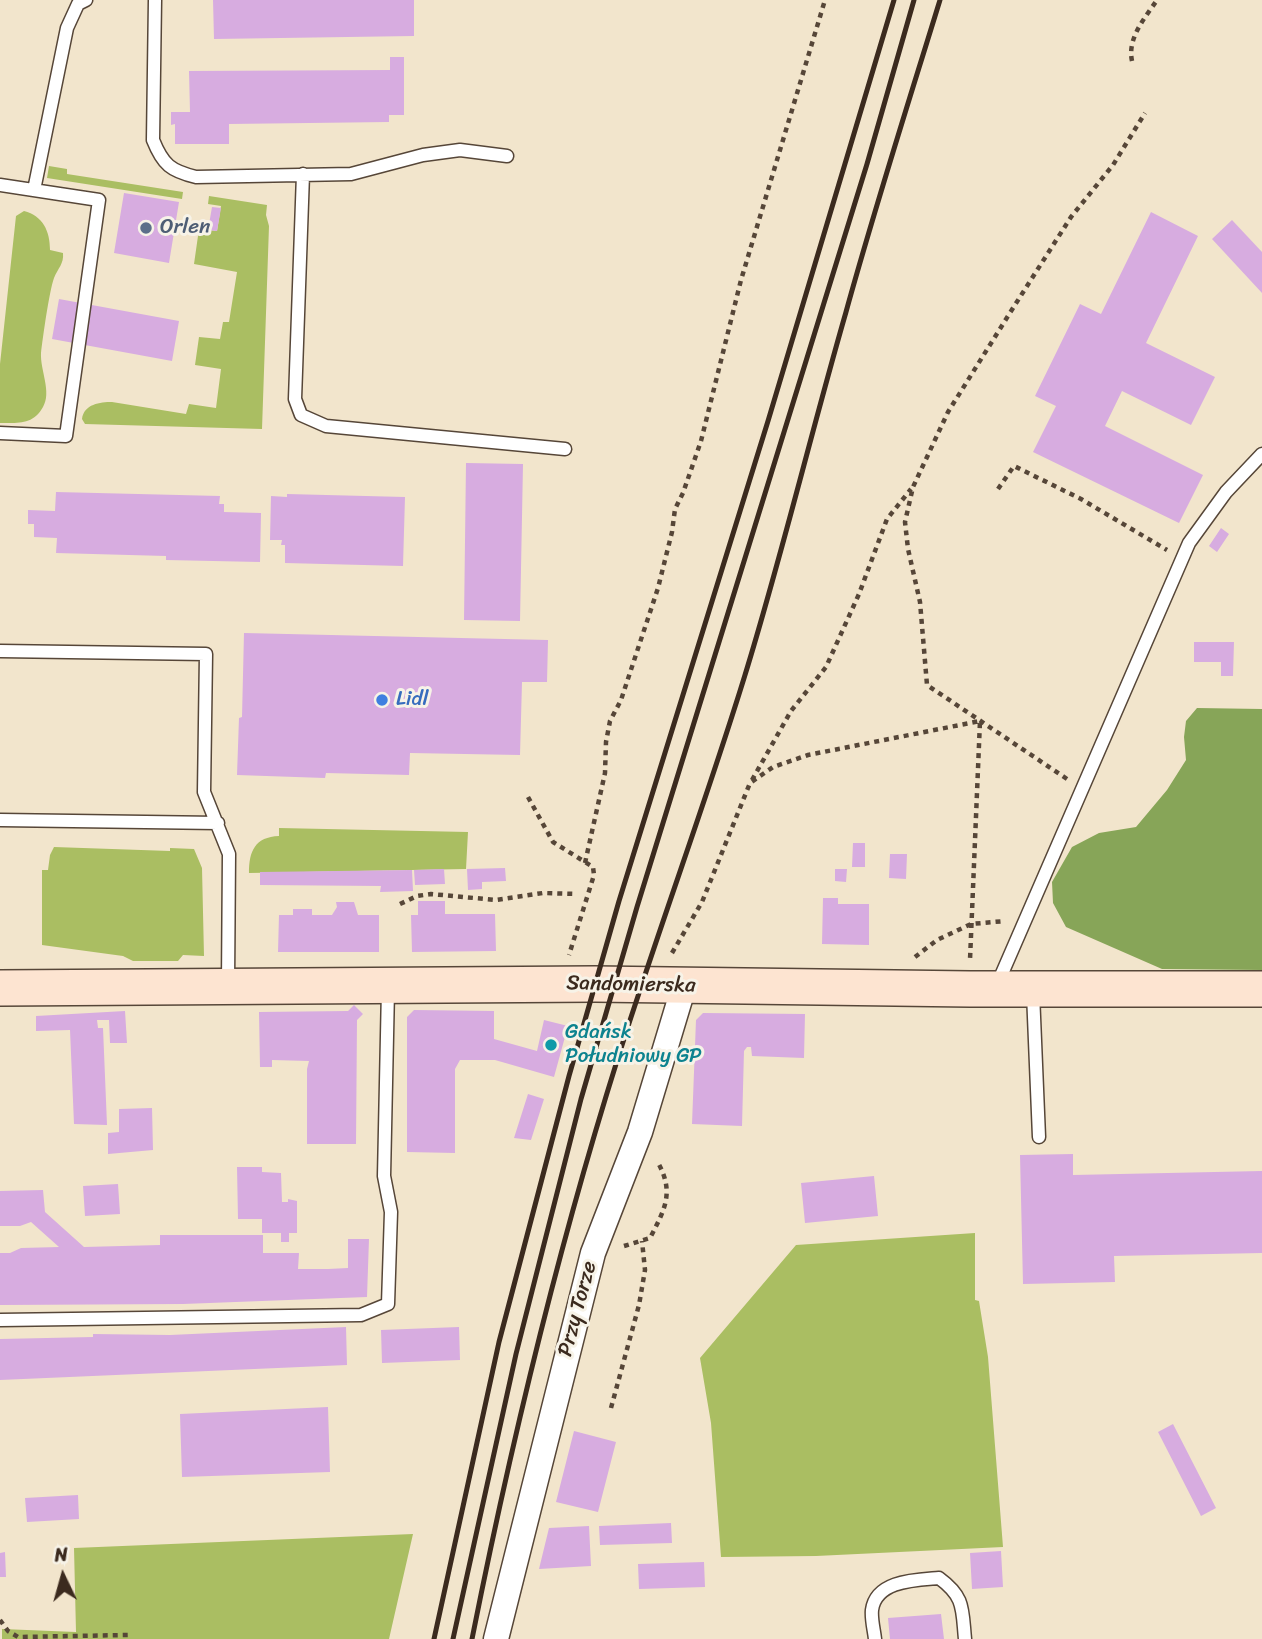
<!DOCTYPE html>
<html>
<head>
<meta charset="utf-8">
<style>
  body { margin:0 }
  #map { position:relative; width:1262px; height:1639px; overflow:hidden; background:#f2e5cc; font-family:Sriracha,sans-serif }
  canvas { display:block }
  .north { position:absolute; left:28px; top:1541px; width:70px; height:70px; -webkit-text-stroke:5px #f7f3e8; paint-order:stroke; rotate:355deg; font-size:19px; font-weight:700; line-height:28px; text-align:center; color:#3b2a1e }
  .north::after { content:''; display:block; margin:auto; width:24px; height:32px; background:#3b2a1e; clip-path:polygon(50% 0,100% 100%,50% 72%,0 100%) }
</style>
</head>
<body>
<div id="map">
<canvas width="1262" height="1639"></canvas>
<div class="north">N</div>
</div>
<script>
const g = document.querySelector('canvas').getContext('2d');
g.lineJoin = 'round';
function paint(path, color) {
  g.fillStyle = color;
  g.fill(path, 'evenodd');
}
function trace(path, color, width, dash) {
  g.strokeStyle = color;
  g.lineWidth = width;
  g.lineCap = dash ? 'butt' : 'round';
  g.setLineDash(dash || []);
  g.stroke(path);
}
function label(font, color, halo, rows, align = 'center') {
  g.font = font + ' Sriracha,sans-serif';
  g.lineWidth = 6;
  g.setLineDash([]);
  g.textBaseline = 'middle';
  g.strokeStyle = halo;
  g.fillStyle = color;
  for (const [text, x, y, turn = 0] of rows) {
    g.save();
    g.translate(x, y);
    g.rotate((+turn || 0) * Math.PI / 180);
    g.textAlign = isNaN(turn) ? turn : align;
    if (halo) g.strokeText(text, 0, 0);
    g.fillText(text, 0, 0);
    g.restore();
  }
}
paint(new Path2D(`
  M49 166 67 169V174L183 192 182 199 47 178Z
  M209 196 267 205 266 215 269 226 262 429 85 424 82 419C84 404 100 402 112 402L186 414 189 404 216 408 221 369 195 365 199 337 220 339 223 322H229L237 272 194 264 199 229 217 231 221 206 208 204Z
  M24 211C43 216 50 231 50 250L63 253C64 264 58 268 54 278 49 292 43 337 41 353 40 370 52 392 43 407 33 425 18 423 0 423V364L16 216Z
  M279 828 468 832 466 869 249 873C249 851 255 837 279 836Z
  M54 847 170 851V848L194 849 202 868 204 956 183 955 178 961H133L123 956 42 945V870H48L50 855Z
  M975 1233V1300L979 1301 988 1357 1003 1547 816 1556 721 1557 711 1423 700 1358 796 1245Z
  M413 1534 389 1639H2V1629L76 1632 74 1548Z`), '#aabe62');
paint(new Path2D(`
  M1197 708 1262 709V970L1162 969 1066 927 1053 903 1052 882 1072 847 1099 833 1136 827 1167 790 1186 760 1184 737 1186 721Z`), '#87a558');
paint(new Path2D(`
  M213 0H414V36L214 39Z
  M390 57H404V115H389V122L229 124V144H175V124L171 125V112H190L189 71 390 70Z
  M124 193 179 202 169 263 114 253Z
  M212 207 221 208 217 231 208 230Z
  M1151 212 1198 236 1146 343 1215 377 1191 425 1122 391 1105 426 1203 475 1179 523 1033 452 1056 406 1035 396 1080 304 1101 314Z
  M1232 220 1262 252V293L1212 239Z
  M59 299 179 321 172 361 52 339Z
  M466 463 523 464 520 621 464 620Z
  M56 492 220 496 219 504H224V512L261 513 260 562 166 560V556L56 553 57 538 34 537V524H28V510L55 511Z
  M287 494 405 497 403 566 285 563V545H281L282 540H270L271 496 287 497Z
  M1221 528 1229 534 1217 552 1209 546Z
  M244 633 548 640 547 682H522L520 755 410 753 409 775 326 773 325 778 237 775 239 718 242 717Z
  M1194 642H1234L1233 676H1221V662H1194Z
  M853 843H865V867H852Z
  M890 854H907L906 879 889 878Z
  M505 868 506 881 482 882V889L468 890 467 869Z
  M444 869 445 884 415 885 414 870Z
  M835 869H847L846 882 835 881Z
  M412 870 413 891 380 892 381 886 260 885V872Z
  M823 898H838V904H869V945L822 944Z
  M418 901H445V914H495L496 951 412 952 411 915H418Z
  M336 902H354L358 915H379V952H278L279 915H293V909H312V915H332L337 907Z
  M354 1005 363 1014 357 1020 356 1144H307V1069L309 1061 272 1060V1067H260L259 1012 348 1011Z
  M414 1010 494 1011V1039L537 1051 544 1020 568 1026 554 1077 495 1060H460L455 1069V1153L407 1152V1017Z
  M125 1011 127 1043H110L109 1020H97L98 1028H103L107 1125 74 1124 70 1030 36 1031V1016Z
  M703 1013 805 1014 804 1058 752 1056 751 1047H747L744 1051 742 1126 692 1124 696 1020Z
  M528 1094 544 1099 531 1140 514 1138Z
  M152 1108 153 1150 108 1154V1133L119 1132V1109Z
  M1073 1154V1175L1262 1171V1253L1114 1256 1115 1282 1023 1284 1020 1155Z
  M237 1167H262V1172L281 1173 282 1202H288V1199L297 1201V1233H289V1242H281V1233H262V1219H238Z
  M874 1176 878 1216 805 1223 801 1183Z
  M118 1184 120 1214 85 1216 83 1186Z
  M43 1190 45 1212 84 1247 160 1245V1235H263V1253H299L298 1269H328L348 1268V1239H369L367 1297 183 1304 0 1305V1253H10L21 1248 59 1247 31 1222 20 1226H0V1191Z
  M346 1327 347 1365 0 1380V1339L93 1337V1334L170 1335Z
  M459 1327 460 1360 382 1363 381 1330Z
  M328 1407 330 1472 182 1477 180 1414Z
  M1173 1424 1216 1508 1201 1516 1158 1432Z
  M574 1431 616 1442 598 1512 556 1502Z
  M78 1495 79 1519 27 1522 25 1498Z
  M671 1523 672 1543 600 1545 599 1526Z
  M589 1526 591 1566 539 1569 549 1528Z
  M1001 1551 1003 1587 972 1589 970 1553Z
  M5 1552 6 1577H0V1553Z
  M704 1562 705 1587 639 1589 638 1564Z
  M941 1614 944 1639H890L888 1618Z`), '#d7ace0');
const lane = new Path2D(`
  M155 0 153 140C163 165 171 171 196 177L351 174 423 155 460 150 507 156
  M303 174 295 399 301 415 326 426 565 449
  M0 185 99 200 66 436 0 433
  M34 190 67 28 78 4 86 0
  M0 651 206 654 204 792 229 854 228 983
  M0 820 218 823
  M997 985 1189 543 1226 492 1262 454
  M1033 993 1039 1137
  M0 1320 361 1315 388 1304 391 1212 384 1176 388 989
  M875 1639C874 1630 871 1619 872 1610 876 1580 916 1580 939 1578 965 1597 962 1609 965 1639`);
const street = new Path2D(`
  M496 1639 593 1253 640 1132 684 986`);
const secondary = new Path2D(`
  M0 988 595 984 970 989H1262`);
trace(lane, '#564638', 15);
trace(street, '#564638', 27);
trace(secondary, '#564638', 38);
trace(new Path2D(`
  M1132 61C1127 38 1145 18 1157 0
  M998 489 1014 466 1081 499 1167 550
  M1067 779 927 685 920 602 908 549 905 522 913 487 948 412 1013 308 1071 217 1113 165 1145 113
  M752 780 791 711 826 667 859 594 887 519 911 489
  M528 797 553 842 593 867 594 875 569 955
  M585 863 605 773 606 742 610 721 621 700 658 588 672 532 675 509 683 493 701 441 741 280 825 0
  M400 904 417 896 431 894 496 900 543 893 577 894
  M672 953 702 902 750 783 773 767 808 755 980 721 970 960
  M915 957 937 940 971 924 1005 921
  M624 1246 650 1238C665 1209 675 1192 657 1161
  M611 1408 639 1305 645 1270 642 1241
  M0 1620 8 1631 18 1637 128 1635`), '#564638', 4.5, [5, 5]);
trace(lane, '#fff', 12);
trace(street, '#fff', 24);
trace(secondary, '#fde4d1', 35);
trace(new Path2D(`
  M434 1639 499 1342 569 1076 619 901 768 421 894 0
  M453 1639 516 1354 581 1099 637 907 867 164 914 0
  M472 1639C516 1418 570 1198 642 984 676 881 713 779 745 675 782 555 811 433 846 312 875 207 908 104 940 0`), '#3b2a1e', 5);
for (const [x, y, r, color] of [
  [146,228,7,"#5c6f8a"],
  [382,700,7,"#3f7fe0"],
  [551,1045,7,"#0f9aa8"]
]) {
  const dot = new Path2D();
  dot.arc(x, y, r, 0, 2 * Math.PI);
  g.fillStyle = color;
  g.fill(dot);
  trace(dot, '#f7f3e8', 2.5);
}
label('21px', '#4e5e75', '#f7f3e8', [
  ["Orlen",160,228]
], 'left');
label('21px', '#366cbe', '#f7f3e8', [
  ["Lidl",396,700]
], 'left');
label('21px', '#3b2a1e', '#f7f3e8', [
  ["Sandomierska",631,985,1],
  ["Przy Torze",578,1309,-75]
]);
label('21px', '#0d838f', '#f7f3e8', [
  ["Gdańsk",565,1033],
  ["Południowy GP",565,1057]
], 'left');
</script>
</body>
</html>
